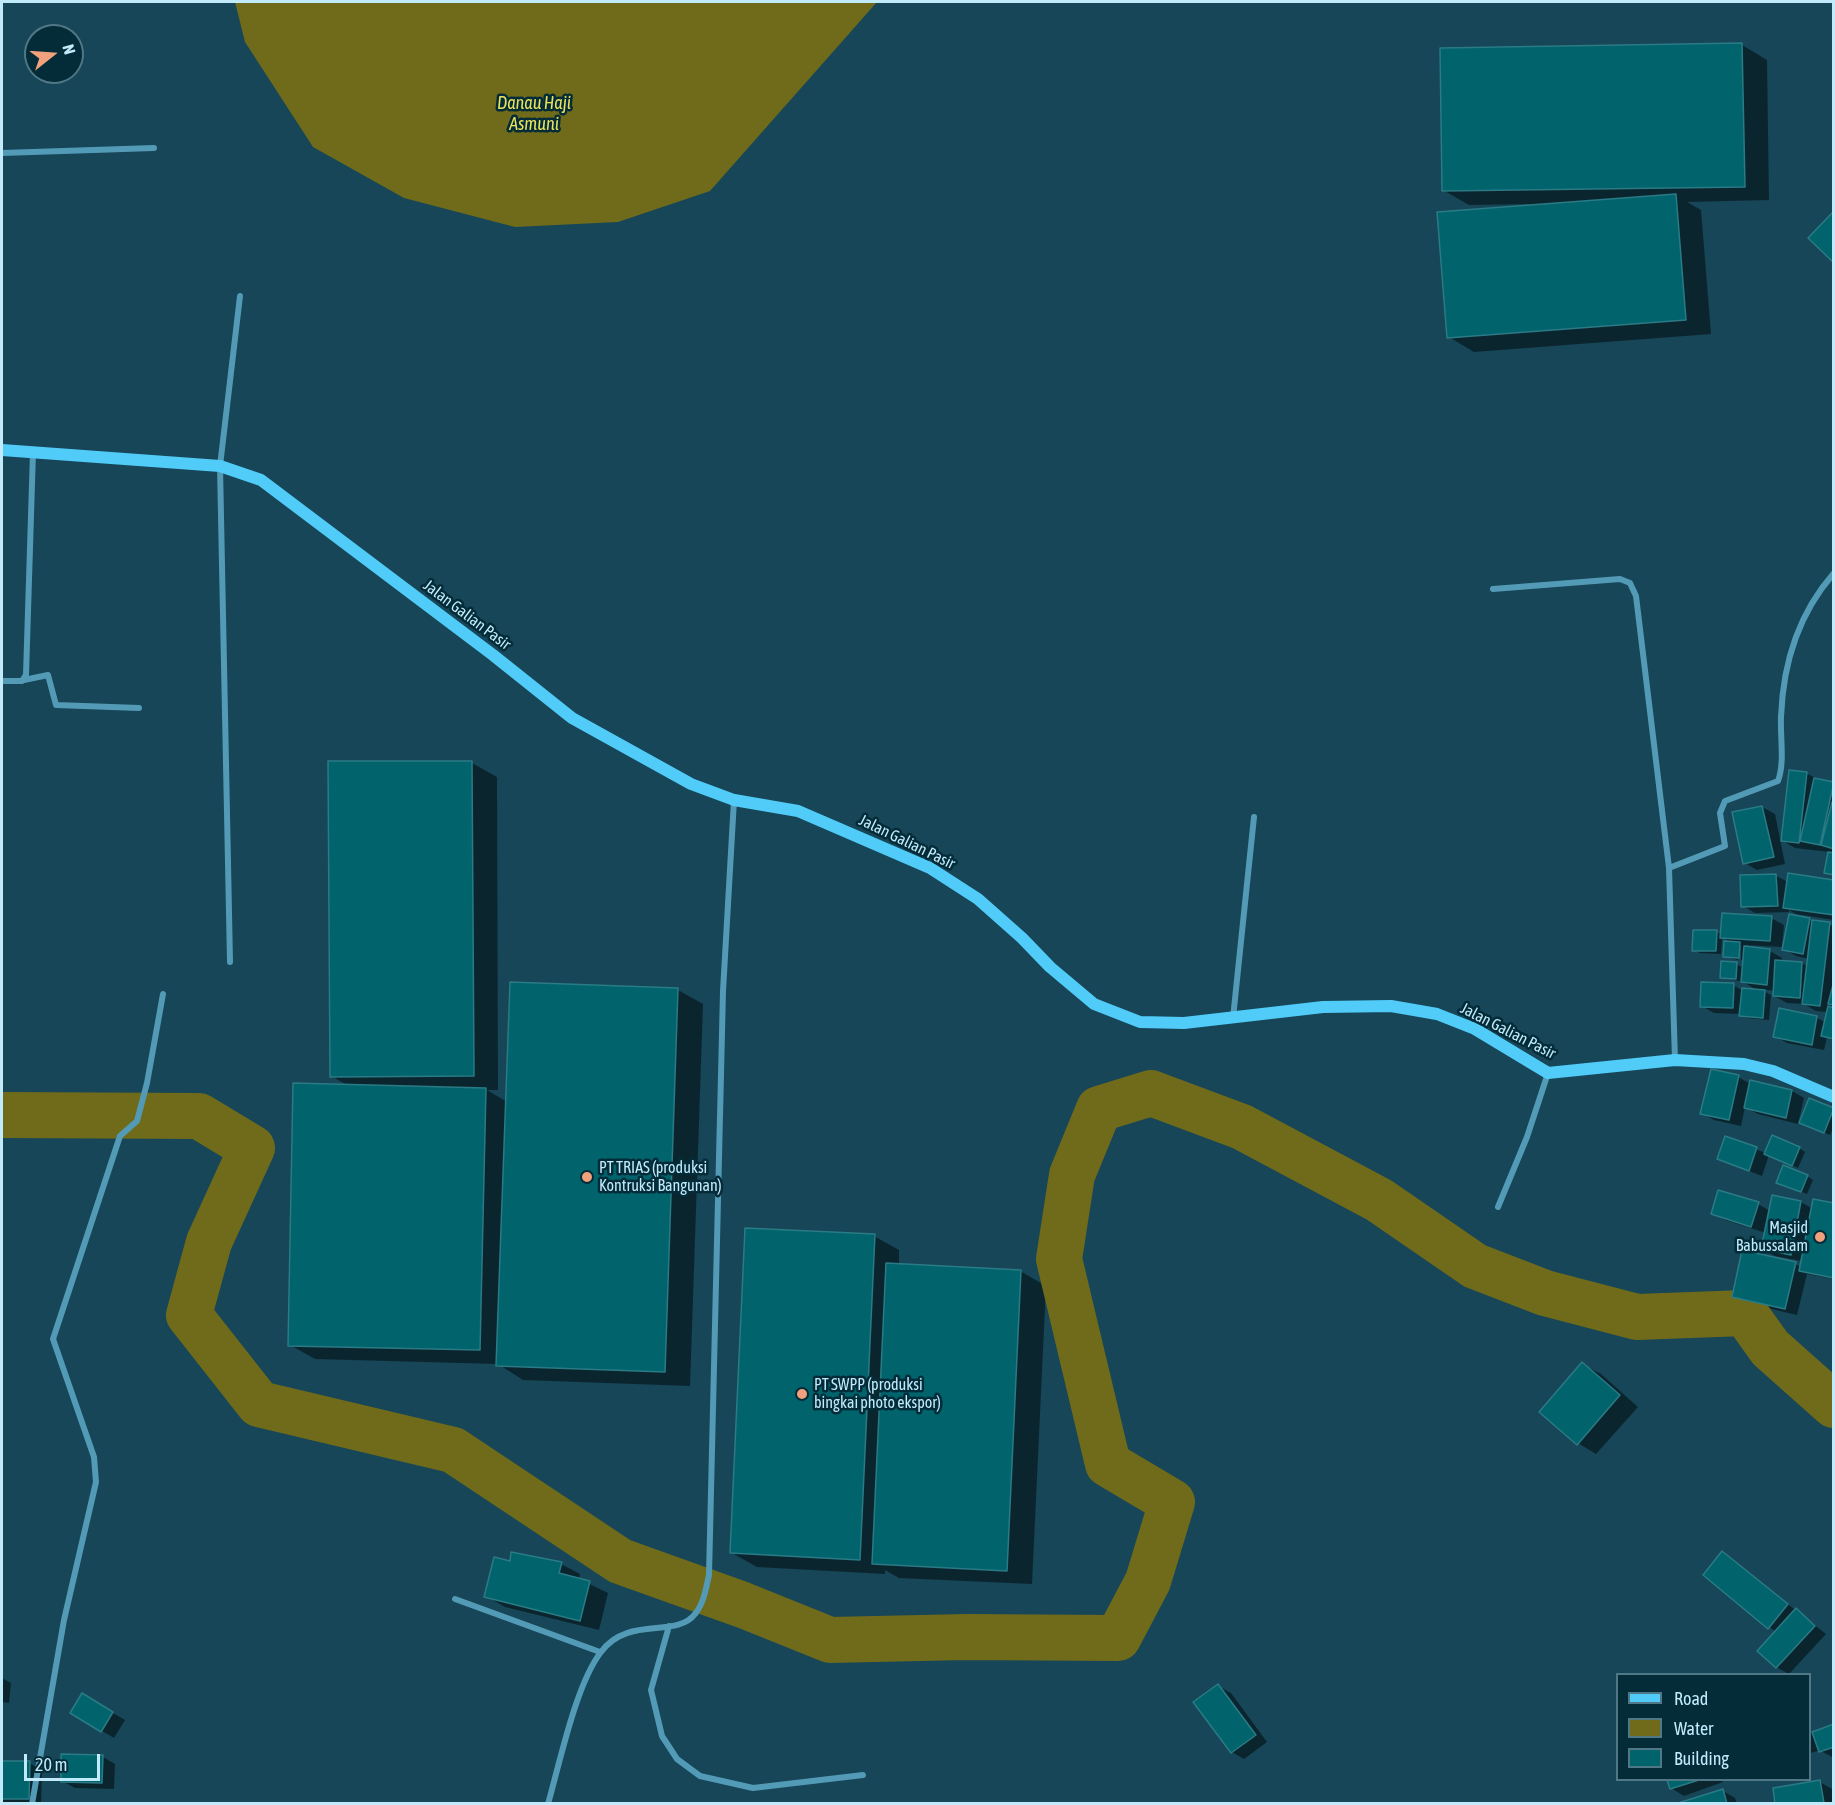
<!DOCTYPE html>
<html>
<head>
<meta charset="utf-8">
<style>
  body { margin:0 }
  #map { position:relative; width:1835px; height:1805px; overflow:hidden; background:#164657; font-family:"Asap Condensed",sans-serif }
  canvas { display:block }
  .frame { position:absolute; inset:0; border:3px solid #c1eafb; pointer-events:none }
  .legend { position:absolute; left:1616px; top:1673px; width:195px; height:108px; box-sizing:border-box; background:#032b38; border:2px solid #4f7786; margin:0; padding:8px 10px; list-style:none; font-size:18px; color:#c1eafb }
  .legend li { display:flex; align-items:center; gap:12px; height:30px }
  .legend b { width:30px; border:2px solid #4f7786 }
  .north { position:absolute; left:24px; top:24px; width:60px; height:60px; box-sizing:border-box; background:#032b38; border:2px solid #4f7786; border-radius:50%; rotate:73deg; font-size:16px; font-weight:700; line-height:24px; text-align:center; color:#c1eafb }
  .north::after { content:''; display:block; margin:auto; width:21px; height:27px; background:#f1a17c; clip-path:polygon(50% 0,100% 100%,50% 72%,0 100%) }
  .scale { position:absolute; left:24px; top:1754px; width:76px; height:27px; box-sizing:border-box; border:3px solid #c1eafb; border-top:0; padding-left:8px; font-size:18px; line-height:21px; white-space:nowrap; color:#c1eafb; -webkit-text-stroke:4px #032b38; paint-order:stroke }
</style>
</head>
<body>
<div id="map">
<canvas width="1835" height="1805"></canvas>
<div class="frame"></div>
<ul class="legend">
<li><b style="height:8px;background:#51ccf9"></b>Road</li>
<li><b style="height:16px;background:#706b1a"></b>Water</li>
<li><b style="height:16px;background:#01636c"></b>Building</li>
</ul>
<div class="north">N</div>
<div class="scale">20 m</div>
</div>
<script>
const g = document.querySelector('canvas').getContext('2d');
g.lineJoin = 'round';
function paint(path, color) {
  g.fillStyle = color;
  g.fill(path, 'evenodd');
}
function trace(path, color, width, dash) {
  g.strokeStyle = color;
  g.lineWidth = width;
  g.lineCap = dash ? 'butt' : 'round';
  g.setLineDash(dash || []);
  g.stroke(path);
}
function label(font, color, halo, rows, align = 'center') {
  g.font = font + ' "Asap Condensed",sans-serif';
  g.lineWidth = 5;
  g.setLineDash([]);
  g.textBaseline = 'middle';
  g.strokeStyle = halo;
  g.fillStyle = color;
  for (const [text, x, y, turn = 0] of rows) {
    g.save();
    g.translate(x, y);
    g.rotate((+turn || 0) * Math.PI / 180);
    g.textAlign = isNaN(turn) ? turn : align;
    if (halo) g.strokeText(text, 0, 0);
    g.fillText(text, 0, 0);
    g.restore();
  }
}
paint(new Path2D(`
  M235 2H877L710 191 618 222 515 227 404 198 313 147 245 42Z`), '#706b1a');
paint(new Path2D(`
  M1742 45 1767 60 1769 200 1687 202 1701 210 1711 334 1474 352 1449 337 1532 206V204L1469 205 1443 190Z
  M472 763 497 777 498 1090H487L507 1102 678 990 703 1004 690 1386 523 1380 498 1364 315 1359 290 1345 349 1086 331 1076Z
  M1806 773 1819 780 1834 784V876L1826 872 1830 852 1795 848 1783 841Z
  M1762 807 1775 814 1785 864 1757 870 1745 863Z
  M1776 876 1788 882H1834V920L1796 914 1789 910V912L1755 913 1743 906Z
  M1771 918 1784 925 1782 947 1745 945V948L1770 951 1782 958V962L1802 963 1808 967 1809 959 1796 956 1784 949 1809 920 1834 926V1041L1827 1037 1824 1050 1787 1043 1775 1036 1780 1010 1817 1018 1825 1022 1828 1012 1816 1011 1804 1004 1787 1003 1774 996 1775 991 1760 989 1771 995 1769 1020 1747 1018 1741 1014 1714 1013 1702 1006 1733 985 1743 991H1759L1743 982 1721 977 1736 964 1744 968V960H1741V945H1738V960L1724 956 1732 943 1722 937 1721 954 1700 953 1694 950 1716 932 1722 935Z
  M1738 1077 1751 1084 1792 1091 1804 1098 1798 1124 1758 1114 1745 1107 1741 1126 1714 1120 1702 1113Z
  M1834 1109V1126L1830 1135 1806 1125Z
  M1725 1138 1766 1153 1799 1148 1805 1152 1798 1168 1769 1155 1762 1176 1718 1159Z
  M1807 1176 1813 1180 1807 1194 1783 1185Z
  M1773 1197 1801 1202 1813 1209 1834 1204V1279L1807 1274 1797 1315 1746 1303 1734 1296 1795 1264 1801 1267 1802 1261 1775 1256 1763 1249 1766 1233 1725 1220 1713 1213 1758 1204 1770 1211Z
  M874 1236 899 1250V1265L1020 1271 1046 1286 1032 1584 899 1578 885 1570V1574L757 1567 732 1553Z
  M1582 1364 1601 1374 1638 1407 1596 1454 1578 1443Z
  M1723 1553 1826 1634 1789 1674 1776 1667 1777 1632 1769 1627Z
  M511 1563 561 1564 580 1574 579 1579 608 1593 599 1630 505 1607 486 1596Z
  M2 1678 11 1683 9 1703 2 1702Z
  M1218 1686 1231 1693 1267 1742 1244 1759 1232 1752Z
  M82 1695 125 1720 114 1738 72 1713Z
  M1834 1726V1758L1817 1749 1818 1751 1810 1753V1731L1814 1733Z
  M103 1757 115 1764 114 1789 75 1788 62 1781Z
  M2 1763H29L42 1770 41 1804H2Z
  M1668 1780H1722L1723 1782 1684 1796 1671 1788Z
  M1820 1782 1832 1789 1834 1804H1777Z
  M1723 1791 1735 1798 1737 1804H1680Z`), '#0007');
trace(new Path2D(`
  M2 1115 199 1116 252 1148 209 1242 189 1315 259 1404 453 1450 620 1561 743 1605 830 1640 966 1637 1118 1638 1148 1581 1172 1502 1108 1464 1059 1259 1072 1175 1099 1109 1151 1093 1242 1127 1379 1200 1475 1266 1545 1293 1637 1317 1745 1313 1770 1348 1834 1405`), '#706b1a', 46);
const building = new Path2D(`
  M1742 43 1745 187 1442 191 1440 48Z
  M1676 194 1686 320 1447 338 1437 212Z
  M1834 211V263L1808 238Z
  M328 761H472L474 1076 330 1077Z
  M1789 770 1807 772 1799 843 1781 841Z
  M1814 778 1834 782 1820 845 1800 841Z
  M1832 802 1834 803V849L1821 845Z
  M1762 806 1774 857 1743 864 1732 812Z
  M1828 852 1834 853V875L1824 873Z
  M1788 873 1834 880V915L1783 908Z
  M1776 874 1778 906 1741 907 1740 875Z
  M1722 913 1772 916 1770 941 1720 938Z
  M1789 914 1810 918 1803 954 1782 950Z
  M1812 920 1830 922 1820 1006 1802 1004Z
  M1693 930H1717L1716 951H1692Z
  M1724 941 1740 942 1739 958 1723 957Z
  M1744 946 1770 949 1767 985 1741 982Z
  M1775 960 1802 962 1800 998 1773 996Z
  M1721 961 1737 962 1736 979 1720 978Z
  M1834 981V1005L1828 1004Z
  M510 982 678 988 665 1372 496 1366Z
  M1701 982 1734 983 1733 1008 1700 1007Z
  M1742 988 1765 990 1763 1018 1739 1016Z
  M1828 1006 1834 1008V1039L1821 1036Z
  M1779 1008 1817 1016 1812 1045 1773 1037Z
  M1711 1069 1739 1075 1729 1120 1700 1114Z
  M1750 1080 1792 1090 1786 1118 1744 1108Z
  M293 1083 486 1088 480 1350 288 1346Z
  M1809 1098 1834 1108 1824 1133 1799 1123Z
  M1772 1135 1800 1147 1792 1166 1764 1154Z
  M1725 1136 1757 1147 1749 1171 1717 1159Z
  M1783 1165 1808 1175 1801 1192 1776 1183Z
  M1718 1190 1759 1202 1751 1227 1711 1214Z
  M1772 1195 1801 1201 1791 1255 1761 1249Z
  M1813 1199 1834 1203V1278L1799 1271Z
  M745 1228 875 1234 860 1560 730 1553Z
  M1742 1250 1796 1262 1785 1309 1732 1297Z
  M886 1263 1021 1270 1007 1571 872 1564Z
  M1582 1362 1620 1395 1577 1445 1539 1412Z
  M1722 1551 1788 1604 1768 1629 1703 1575Z
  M511 1552 562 1562 559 1573 590 1581 580 1621 484 1597 494 1557 510 1561Z
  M1796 1608 1815 1626 1776 1668 1757 1651Z
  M1218 1684 1256 1735 1231 1753 1193 1702Z
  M82 1693 113 1712 101 1732 70 1713Z
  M1834 1724V1747L1819 1752 1812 1732Z
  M61 1754 103 1755 102 1783 61 1782Z
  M2 1761H30L29 1799H2Z
  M1667 1780H1699L1670 1789Z
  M1820 1780 1824 1803 1775 1804 1773 1788Z
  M1723 1789 1727 1804H1675Z`);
paint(building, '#01636c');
trace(building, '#2a7b85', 1.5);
trace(new Path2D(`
  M2 153 154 148
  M1493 589 1620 579 1630 583 1636 596 1669 868 1675 1060
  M24 680 48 675 56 705 139 708
  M2 681H22L26 675 33 452
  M1669 868 1725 846 1720 813 1725 801 1778 781C1785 762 1780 737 1781 717 1783 663 1798 614 1834 573
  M230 962 220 466 240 296
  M1233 1018 1254 817
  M1498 1207 1527 1137 1548 1073
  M455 1599 600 1652
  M669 1626 651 1690 662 1736 677 1759 700 1776 753 1788 863 1775
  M32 1804 64 1620 96 1482 94 1457 53 1339 120 1136 137 1121 147 1083 163 994
  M548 1804C560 1762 576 1684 601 1652 628 1615 676 1639 695 1614 704 1603 706 1588 709 1575L723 991 734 800`), '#539ab6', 6);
trace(new Path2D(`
  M2 450 220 466 261 480 493 655 572 718 691 784 734 800 798 811 930 868 978 899 1022 938 1050 967 1094 1004 1140 1022 1184 1023 1323 1007 1391 1006 1437 1014 1475 1029 1548 1073 1675 1060 1744 1064 1773 1071 1834 1097`), '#51ccf9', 12);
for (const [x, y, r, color] of [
  [587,1177,6,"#f1a17c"],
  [1820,1237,6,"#f1a17c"],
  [802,1394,6,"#f1a17c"]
]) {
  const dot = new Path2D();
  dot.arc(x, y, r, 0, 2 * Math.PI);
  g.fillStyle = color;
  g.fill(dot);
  trace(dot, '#032b38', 2);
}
label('16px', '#c1eafb', '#032b38', [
  ["Jalan Galian Pasir",467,615,37],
  ["Jalan Galian Pasir",907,842,26],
  ["Jalan Galian Pasir",1508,1031,27]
]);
label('16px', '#c1eafb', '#032b38', [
  ["PT TRIAS (produksi",599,1168],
  ["Kontruksi Bangunan)",599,1186],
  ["Masjid",1808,1228,"right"],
  ["Babussalam",1808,1246,"right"],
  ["PT SWPP (produksi",814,1385],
  ["bingkai photo ekspor)",814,1403]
], 'left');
label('italic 18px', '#eae25b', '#032b38', [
  ["Danau Haji",534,103],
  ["Asmuni",534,124]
]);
</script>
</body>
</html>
